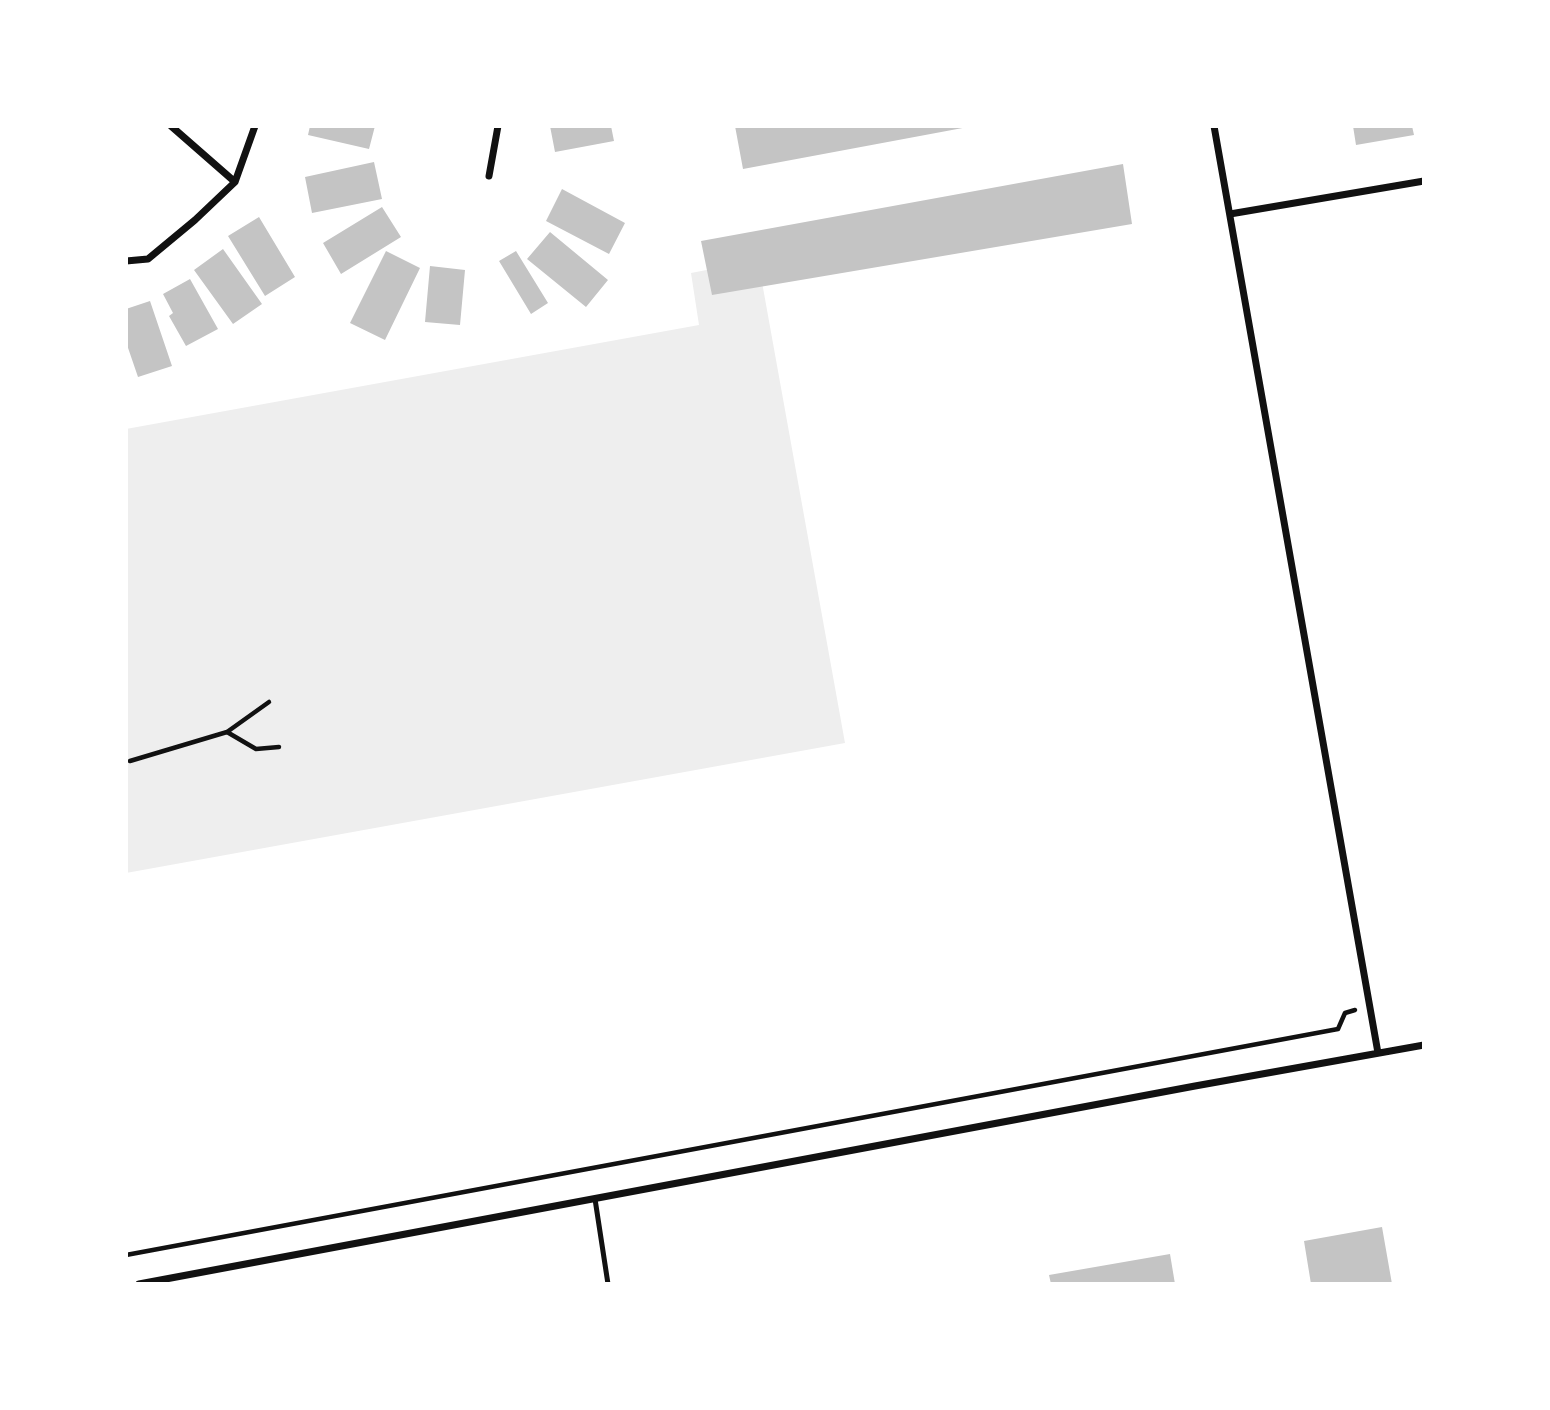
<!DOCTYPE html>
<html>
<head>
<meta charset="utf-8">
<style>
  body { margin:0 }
  #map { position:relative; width:1550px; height:1410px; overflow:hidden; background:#fff; font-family:"Noto Sans",sans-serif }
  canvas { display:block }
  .frame { position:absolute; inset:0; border:128px solid #fff; pointer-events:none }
</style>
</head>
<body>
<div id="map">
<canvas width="1550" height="1410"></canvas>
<div class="frame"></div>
</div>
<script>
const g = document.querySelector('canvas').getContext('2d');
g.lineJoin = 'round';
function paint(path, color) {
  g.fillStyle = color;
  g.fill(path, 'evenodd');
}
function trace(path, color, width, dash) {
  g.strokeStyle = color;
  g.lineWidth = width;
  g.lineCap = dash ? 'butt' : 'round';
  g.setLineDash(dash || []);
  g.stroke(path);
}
paint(new Path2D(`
  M758 260 845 743 126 873V429L699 325 691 273Z`), '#eee');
paint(new Path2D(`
  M310 126H375L369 149 308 135Z
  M550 126H611L614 141 555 152Z
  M735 126H968V127L743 169Z
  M1353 126H1412L1414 135 1356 145Z
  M374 162 382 199 312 213 305 177Z
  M1123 164 1132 224 712 295 701 241Z
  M562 189 625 223 609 254 546 221Z
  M382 207 401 237 341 274 323 243Z
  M259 217 295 277 265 296 228 236Z
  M550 232 608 280 586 307 527 259Z
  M223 249 262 304 233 324 194 270Z
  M386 251 420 268 385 340 350 323Z
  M516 251 548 303 531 314 499 261Z
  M430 266 465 270 460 325 425 322Z
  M190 279 218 329 186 346 169 316 173 313 163 294Z
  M150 301 172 366 138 377 126 342V309Z
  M1382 1227 1392 1284H1311L1304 1241Z
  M1170 1254 1175 1284H1051L1049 1275Z`), '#c4c4c4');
trace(new Path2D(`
  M227 732 256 749 279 747
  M130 761 227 732 269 702
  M126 1255 1338 1029 1345 1013 1355 1010`), '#111', 4.5);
trace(new Path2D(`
  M595 1199 608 1284`), '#111', 5);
trace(new Path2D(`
  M171 126 235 182
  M1214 126 1378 1053
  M489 176 498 126
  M1230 214 1424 181
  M126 261 148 259 195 220 235 182 255 126
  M139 1284 1195 1086 1424 1045`), '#111', 7);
</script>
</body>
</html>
